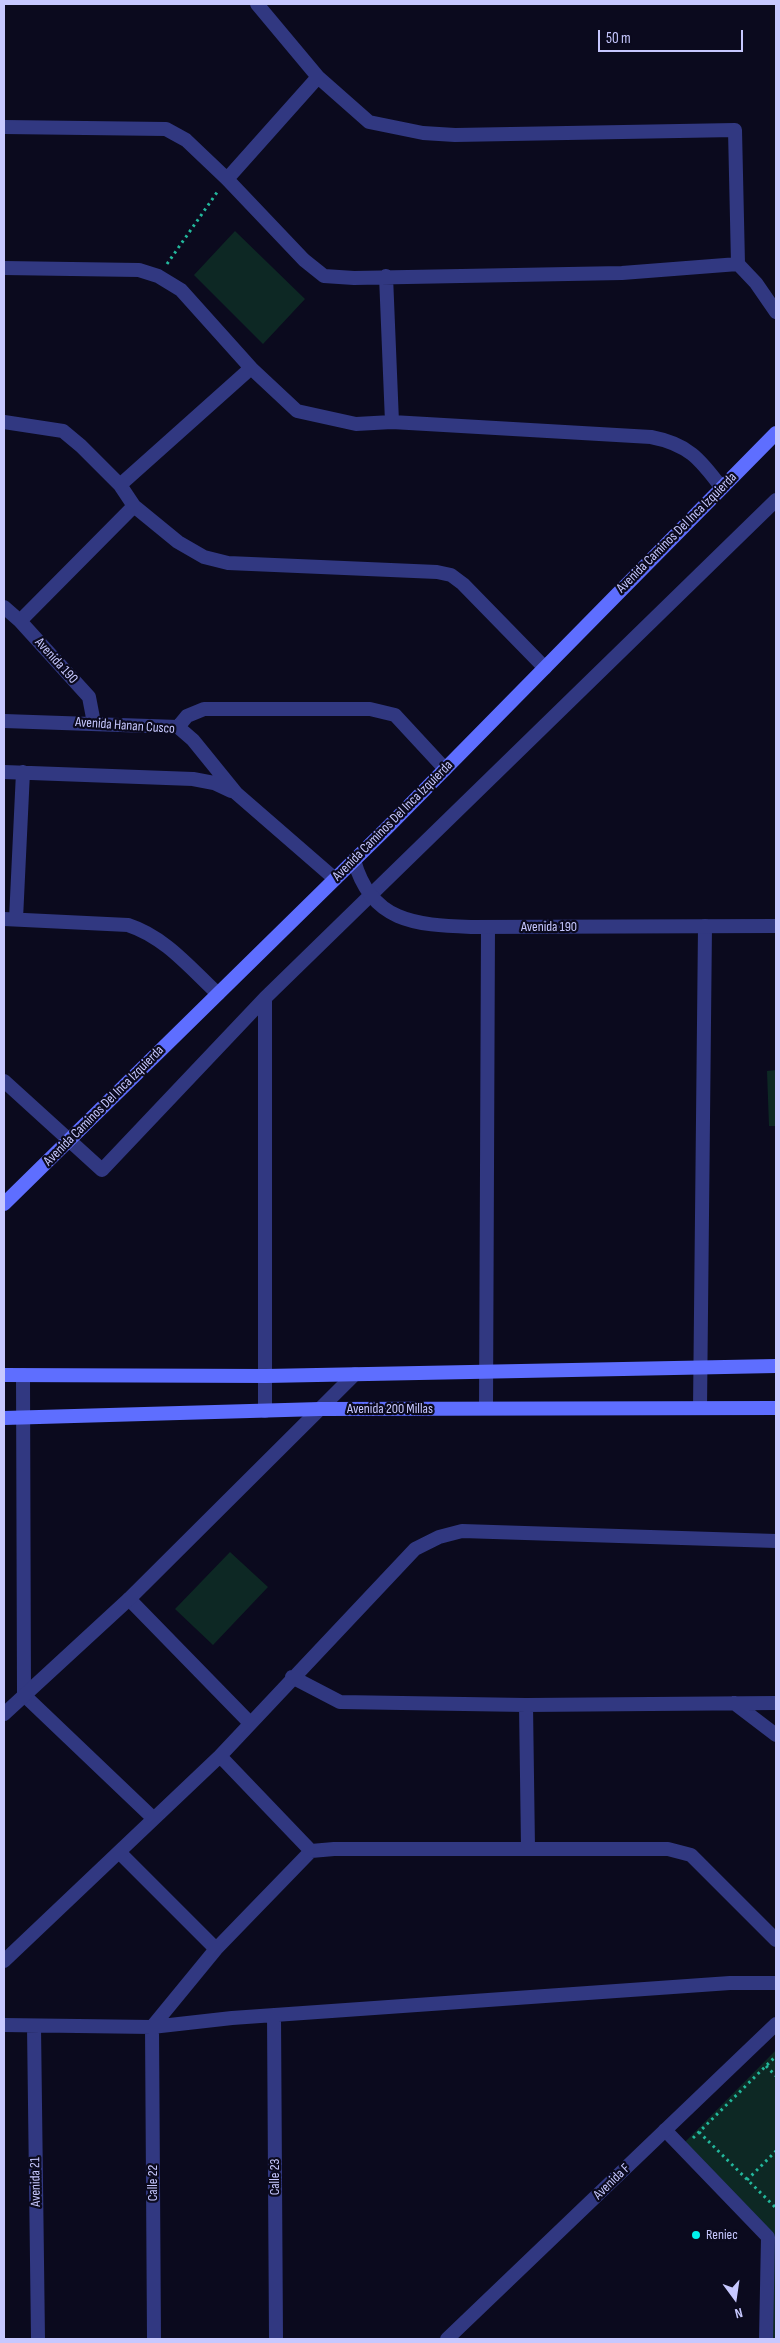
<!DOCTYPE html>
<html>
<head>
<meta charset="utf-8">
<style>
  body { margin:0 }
  #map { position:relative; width:780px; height:2343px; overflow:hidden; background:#0b0a1e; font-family:"Sofia Sans Condensed",sans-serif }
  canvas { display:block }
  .frame { position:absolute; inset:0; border:5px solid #c7c8ff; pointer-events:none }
  .north { position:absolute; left:710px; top:2273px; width:50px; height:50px; -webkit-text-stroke:4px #0b0a1e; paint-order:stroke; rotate:166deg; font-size:14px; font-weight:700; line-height:20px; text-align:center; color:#c7c8ff }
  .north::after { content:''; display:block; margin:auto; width:18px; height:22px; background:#c7c8ff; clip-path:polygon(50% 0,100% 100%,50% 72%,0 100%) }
  .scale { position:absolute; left:598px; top:30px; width:145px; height:22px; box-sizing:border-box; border:2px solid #c7c8ff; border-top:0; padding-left:6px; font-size:15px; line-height:18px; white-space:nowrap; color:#c7c8ff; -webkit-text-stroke:4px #0b0a1e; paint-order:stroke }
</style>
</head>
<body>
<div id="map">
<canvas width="780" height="2343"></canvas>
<div class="frame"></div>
<div class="north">N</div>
<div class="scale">50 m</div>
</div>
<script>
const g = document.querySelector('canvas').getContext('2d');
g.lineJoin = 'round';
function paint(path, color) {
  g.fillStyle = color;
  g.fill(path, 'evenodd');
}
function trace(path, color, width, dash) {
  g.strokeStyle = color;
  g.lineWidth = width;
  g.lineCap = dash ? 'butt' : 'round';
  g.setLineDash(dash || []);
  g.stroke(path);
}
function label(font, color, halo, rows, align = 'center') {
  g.font = font + ' "Sofia Sans Condensed",sans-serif';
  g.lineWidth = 4.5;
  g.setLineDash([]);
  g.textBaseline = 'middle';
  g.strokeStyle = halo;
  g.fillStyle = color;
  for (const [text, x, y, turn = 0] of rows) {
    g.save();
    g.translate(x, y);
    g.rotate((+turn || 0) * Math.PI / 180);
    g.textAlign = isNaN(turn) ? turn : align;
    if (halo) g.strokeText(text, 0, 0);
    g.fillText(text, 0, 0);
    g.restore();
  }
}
paint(new Path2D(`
  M235 231 305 299 263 344 194 275Z
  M776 1070V1126H769L767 1071Z
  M230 1552 268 1587 213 1645 175 1609Z
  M776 2050V2339H773L772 2233 684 2143Z`), '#0d2824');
trace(new Path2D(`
  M167 264 218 191
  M766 2066 776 2076
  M699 2132 776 2208
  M693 2138 776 2056
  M747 2180 776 2151`), '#23b79c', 3, [2.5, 4]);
trace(new Path2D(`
  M257 4 318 77 369 122 423 133 455 135 735 130 738 264
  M4 127 166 129 186 140 227 179 304 260 324 276 354 278 622 273 738 264 756 283 776 312
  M227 179 318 77
  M4 268 139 270 158 276 181 290 251 368 297 411 356 424 392 422 651 437C688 444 700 459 721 487
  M386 276 392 422
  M4 422 63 431 81 446 120 485 134 506 178 542 204 557 228 563 437 572 451 575 463 584 545 668
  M120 485 251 368
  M4 607 20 621 89 697 94 723
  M20 621 134 506
  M4 721 178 727 193 740 236 793 335 879
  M178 727 187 716 204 709H370L395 715 445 769
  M4 772 193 779 214 783 231 791
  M4 919 128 925C165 937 190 968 218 994
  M16 919 23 772
  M265 998V1411
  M4 1081 102 1170 265 998 776 500
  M23 1375 24 1695 153 1818
  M486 1408 488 927
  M700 1408 705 926
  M129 1599 250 1723
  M292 1677 340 1702 526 1705 776 1703
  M734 1703 776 1735
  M526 1705 528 1848
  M220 1756 311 1851
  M119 1852 216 1949
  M4 1961 220 1756 415 1549 439 1537 462 1531 776 1541
  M274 2015 276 2339
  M4 2025 152 2027 232 2018 730 1983H776
  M34 2026 38 2339
  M665 2130 768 2237 766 2339
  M154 2339 152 2027 216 1949 311 1851 334 1849H668L691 1855 776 1940`), '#313881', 14);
trace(new Path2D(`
  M354 860C371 922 415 925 471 927L776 926
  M4 1714 129 1599 355 1374
  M447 2339 776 2024`), '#313881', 14);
trace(new Path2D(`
  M4 1204 388 827 776 433
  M4 1375 266 1376 776 1366
  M4 1418 320 1409 776 1408`), '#5e6eff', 14);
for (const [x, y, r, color] of [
  [696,2235,5,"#00f2ec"]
]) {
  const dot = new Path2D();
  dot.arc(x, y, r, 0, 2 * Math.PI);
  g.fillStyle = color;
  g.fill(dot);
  trace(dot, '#0b0a1e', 2);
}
label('14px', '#c7c8ff', '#0b0a1e', [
  ["Avenida Caminos Del Inca Izquierda",677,533,-45],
  ["Avenida 190",56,661,48],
  ["Avenida Hanan Cusco",125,726,4],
  ["Avenida Caminos Del Inca Izquierda",393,821,-45],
  ["Avenida 190",549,927],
  ["Avenida Caminos Del Inca Izquierda",104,1106,-45],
  ["Avenida 200 Millas",390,1409],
  ["Calle 23",275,2177,-90],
  ["Avenida 21",36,2182,-91],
  ["Avenida F",612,2182,-44],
  ["Calle 22",153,2183,-90]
]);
label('14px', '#c7c8ff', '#0b0a1e', [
  ["Reniec",706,2235]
], 'left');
</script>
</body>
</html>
